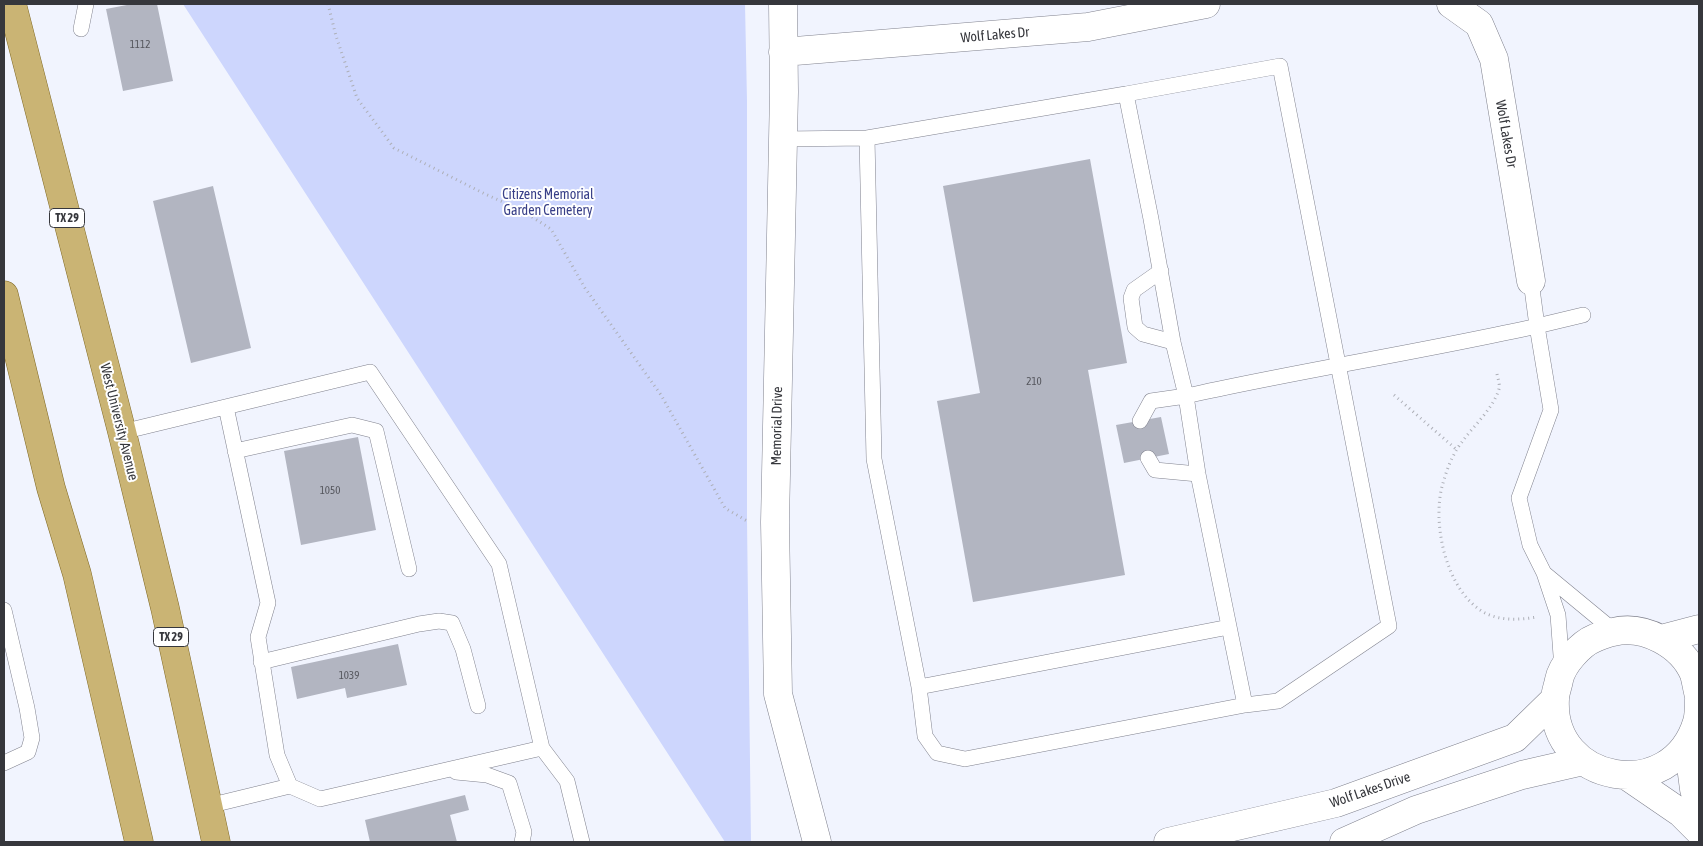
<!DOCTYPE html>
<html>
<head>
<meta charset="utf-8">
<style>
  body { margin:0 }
  #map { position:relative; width:1703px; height:846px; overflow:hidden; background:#f1f4fe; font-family:"Asap Condensed",sans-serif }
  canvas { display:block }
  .frame { position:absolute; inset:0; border:5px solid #36373c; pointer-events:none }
</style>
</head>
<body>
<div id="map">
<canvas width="1703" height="846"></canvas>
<div class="frame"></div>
</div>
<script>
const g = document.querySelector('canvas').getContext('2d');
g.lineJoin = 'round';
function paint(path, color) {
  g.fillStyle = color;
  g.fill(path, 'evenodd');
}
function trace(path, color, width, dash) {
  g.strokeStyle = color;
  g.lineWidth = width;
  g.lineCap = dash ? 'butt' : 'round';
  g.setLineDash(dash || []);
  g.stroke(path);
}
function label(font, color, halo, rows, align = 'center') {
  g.font = font + ' "Asap Condensed",sans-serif';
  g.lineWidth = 4;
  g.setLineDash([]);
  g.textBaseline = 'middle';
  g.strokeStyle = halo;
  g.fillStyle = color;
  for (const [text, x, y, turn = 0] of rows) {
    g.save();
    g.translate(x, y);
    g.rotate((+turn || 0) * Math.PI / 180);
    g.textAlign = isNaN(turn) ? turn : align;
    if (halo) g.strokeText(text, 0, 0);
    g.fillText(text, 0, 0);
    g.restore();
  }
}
paint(new Path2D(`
  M183 4H745L747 101V521L751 842H725Z`), '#cdd6fd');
paint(new Path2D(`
  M132 4H157L173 81 123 91 106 9Z
  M1090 159 1127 363 1088 370 1125 575 973 602 937 401 980 393 943 186Z
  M213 186 251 348 191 363 153 201Z
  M1161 417 1169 454 1124 463 1116 425Z
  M358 437 376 530 301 545 284 451Z
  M398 644 407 685 347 698 345 688 297 699 291 667Z
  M465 795 469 810 450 815 457 842H370L365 820Z`), '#b2b5c1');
const service = new Path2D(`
  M81 29 86 4
  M867 138 874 459 919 687 925 736 937 753 965 759 1245 705 1278 701 1389 626 1280 66 1126 94
  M783 139 867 138 1126 94 1151 219 1173 342 1186 396C1302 370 1421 352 1537 326L1551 410 1519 498 1530 545 1544 573 1558 615 1562 669
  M1161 271 1134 290 1131 298 1135 327 1143 334 1173 342
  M1531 281 1537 326 1583 315
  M226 407 268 603 258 637 277 755 290 786
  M1140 421 1151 401 1186 396 1198 474 1245 705
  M122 432 370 372 499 564 542 748 567 781 582 842
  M235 451 352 425 376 431 409 569
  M1148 458 1155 470 1198 474
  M1545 574 1614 631
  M4 610 27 708 32 738 28 752 4 763
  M261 662 419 624 439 621 452 623 463 649 478 706
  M919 687 1229 627
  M456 772 487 775 509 783 524 832 522 842
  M208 806 290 786 320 799 542 748`);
const minor = new Path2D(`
  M783 4 784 92 775 522 778 694 817 842
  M1451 4 1479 24 1494 59 1531 281
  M783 52 1088 27 1206 4
  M1661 639 1699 629
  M1699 696C1697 689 1696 681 1694 674 1682 645 1644 624 1613 632 1607 633 1600 636 1595 638 1580 644 1562 665 1559 680 1558 686 1555 693 1555 699 1550 784 1672 806 1697 722 1699 715 1699 707 1699 699
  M1688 743 1694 789 1699 807
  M1627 776 1681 813 1699 831
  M1168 842 1336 803 1515 738 1555 699
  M1344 842 1416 810 1522 775 1583 761`);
const primary = new Path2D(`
  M12 4 122 432 165 608 216 842
  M4 295 51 488 77 574 139 842`);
trace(service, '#80828e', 16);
trace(minor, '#80828e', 29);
trace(primary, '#7f6825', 29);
trace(new Path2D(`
  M328 4 336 36 357 98 394 148 485 194 521 210 551 229 585 288 661 395 725 508 747 521
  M1497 374C1498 379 1500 384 1499 389 1493 409 1474 425 1462 442 1453 453 1447 469 1443 483 1431 522 1446 592 1485 613 1501 621 1519 620 1537 617
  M1394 395 1457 450`), '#adafb7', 3, [1, 4]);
trace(service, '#fff', 15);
trace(minor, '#fff', 28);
trace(primary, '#cab474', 28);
label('11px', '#55565d', null, [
  ["1112",140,45],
  ["210",1034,382],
  ["1050",330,491],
  ["1039",349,676]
]);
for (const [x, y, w] of [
  [67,218,35],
  [171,637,35]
]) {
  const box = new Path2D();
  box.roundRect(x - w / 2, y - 9.5, w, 19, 4);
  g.fillStyle = '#fff';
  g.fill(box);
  trace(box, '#36373c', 1);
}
label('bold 12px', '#36373c', null, [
  ["TX 29",67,218],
  ["TX 29",171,637]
]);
label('14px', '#36373c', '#fff', [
  ["Wolf Lakes Dr",995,35,-5],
  ["Wolf Lakes Dr",1506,134,80],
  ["West University Avenue",119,422,76],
  ["Memorial Drive",777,426,-89],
  ["Wolf Lakes Drive",1370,790,-19]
]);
label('14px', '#383f88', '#fff', [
  ["Citizens Memorial",548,195],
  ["Garden Cemetery",548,211]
]);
</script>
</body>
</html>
